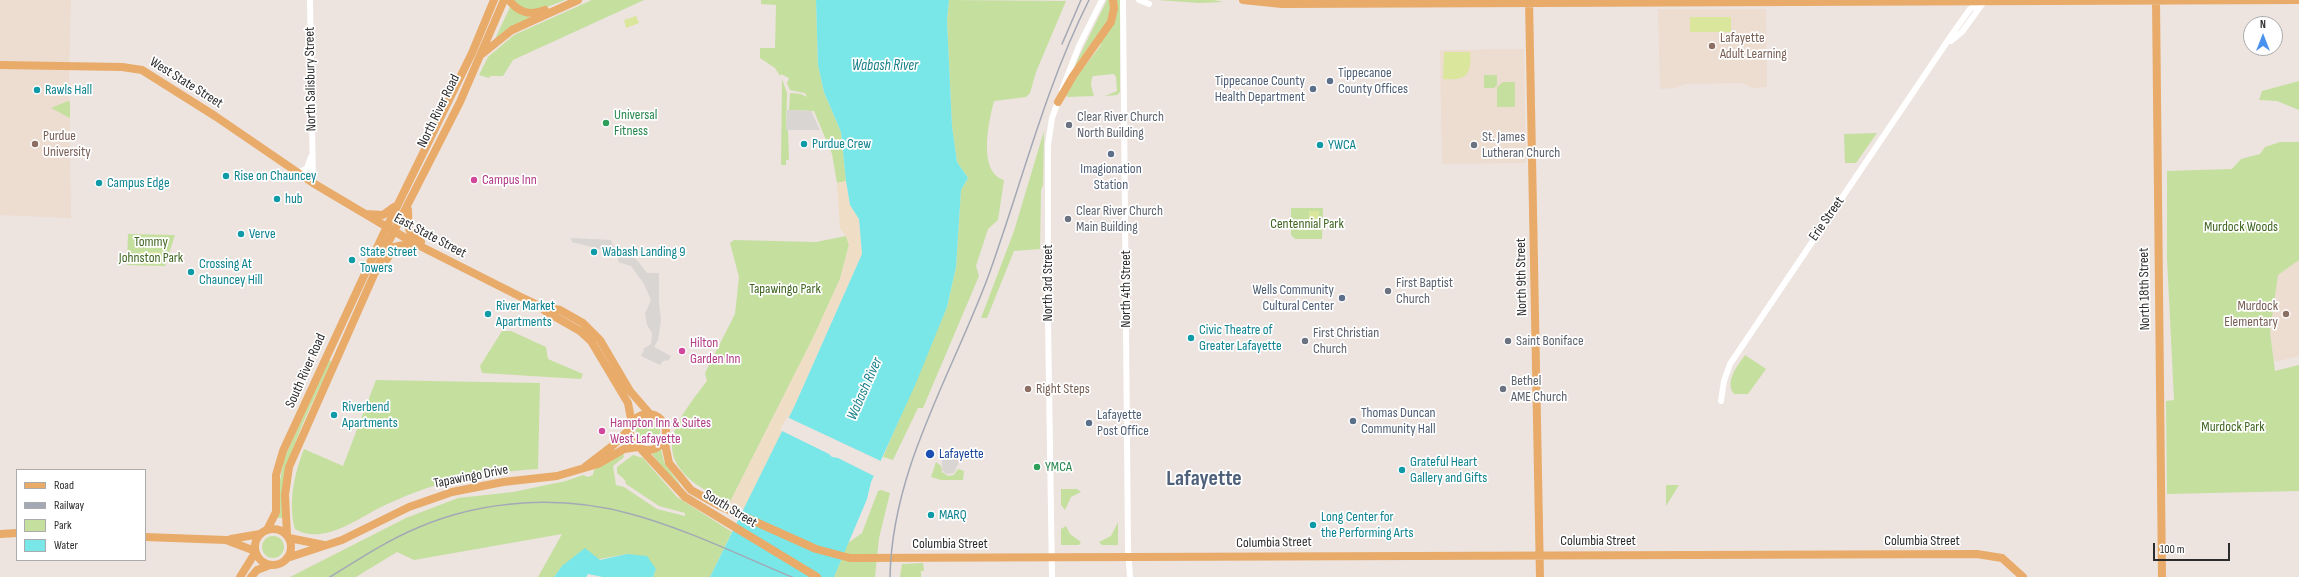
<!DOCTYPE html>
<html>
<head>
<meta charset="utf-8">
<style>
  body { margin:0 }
  #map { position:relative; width:2299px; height:577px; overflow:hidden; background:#ede3df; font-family:"Sofia Sans Condensed",sans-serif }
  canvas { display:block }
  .legend { position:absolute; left:16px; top:469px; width:130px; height:92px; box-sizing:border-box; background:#fff; border:1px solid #ababab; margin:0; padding:5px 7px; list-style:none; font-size:12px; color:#2c2c2c }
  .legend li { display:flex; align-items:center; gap:8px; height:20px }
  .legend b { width:20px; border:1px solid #ababab }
  .north { position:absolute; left:2243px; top:16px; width:40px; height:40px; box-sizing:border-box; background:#fff; border:1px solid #ababab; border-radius:50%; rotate:0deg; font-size:11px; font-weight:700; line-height:16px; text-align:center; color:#2c2c2c }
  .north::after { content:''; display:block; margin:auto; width:14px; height:18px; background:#4a92ef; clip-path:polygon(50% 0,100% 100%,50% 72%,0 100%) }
  .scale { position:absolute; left:2153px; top:543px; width:77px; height:18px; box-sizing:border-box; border:2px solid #2c2c2c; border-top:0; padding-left:5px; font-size:12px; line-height:14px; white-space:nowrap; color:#2c2c2c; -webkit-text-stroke:3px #fff; paint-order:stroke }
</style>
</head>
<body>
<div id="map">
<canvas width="2299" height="577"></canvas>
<ul class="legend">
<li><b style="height:5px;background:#e8ab69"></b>Road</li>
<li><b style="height:5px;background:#a2a9b5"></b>Railway</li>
<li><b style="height:11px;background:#c5df9f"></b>Park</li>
<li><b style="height:11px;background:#79e6e7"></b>Water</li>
</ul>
<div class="north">N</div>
<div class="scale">100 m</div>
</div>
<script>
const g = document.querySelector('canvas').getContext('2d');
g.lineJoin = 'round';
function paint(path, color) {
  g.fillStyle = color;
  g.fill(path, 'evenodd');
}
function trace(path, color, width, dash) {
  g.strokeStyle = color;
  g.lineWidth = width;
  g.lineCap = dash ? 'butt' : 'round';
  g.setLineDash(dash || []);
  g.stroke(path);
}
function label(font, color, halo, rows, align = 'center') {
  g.font = font + ' "Sofia Sans Condensed",sans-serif';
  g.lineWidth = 3.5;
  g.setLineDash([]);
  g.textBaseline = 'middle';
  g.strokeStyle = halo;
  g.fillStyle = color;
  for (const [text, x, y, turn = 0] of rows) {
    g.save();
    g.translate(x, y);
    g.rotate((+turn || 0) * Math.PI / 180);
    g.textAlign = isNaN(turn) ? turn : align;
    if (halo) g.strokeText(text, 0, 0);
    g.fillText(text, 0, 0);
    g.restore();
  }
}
paint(new Path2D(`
  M0 0H71L69 73 71 218 0 215Z
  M1658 9H1766L1767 87 1753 88 1741 83 1685 84 1675 88 1660 89Z
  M1524 49 1526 163 1442 164 1440 50Z
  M2299 260V356L2274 362 2270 332 2278 275Z`), '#eddcd0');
paint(new Path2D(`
  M514 0H565L537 11 523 9Z
  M592 0H644L513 60 503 76H490L489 78 479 75 488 57 514 35Z
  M761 0H816L818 65 824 92 841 132 846 181 837 183 832 154 814 111 789 110 790 93 801 94 807 97 805 93 790 90 787 83 789 78 781 74 780 76 775 68 760 58V48H775L776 5 761 4Z
  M949 0 1066 1 1036 72 1030 93 1026 97 994 101C989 120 977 172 1004 180L998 220 988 229 976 266 979 276 923 408H918L893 460 883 457 947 307 956 267 961 190 968 178 957 162 952 126 947 20Z
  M1107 0H1120V92L1117 95 1105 96 1117 91 1116 77 1114 74 1093 76C1089 84 1092 88 1094 96L1068 97 1066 96 1076 78 1101 45 1094 40 1074 67Z
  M1157 0H1213L1224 2 1199 3Z
  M510 7 517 12 532 18 495 39Z
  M1484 75H1497V85L1494 88H1484Z
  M782 79 787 93 786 129 788 130 789 160H786V165H781Z
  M2299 81V110L2277 101 2259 100 2262 91Z
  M1503 82H1515V107H1497V87Z
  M70 102V118L51 108 68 101Z
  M1044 131 1043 185 1041 190 1040 249 1014 251 987 318H981L1014 231Z
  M1877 133 1856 163H1845L1844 134Z
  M2280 142H2299V260L2278 275 2270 332 2275 371 2299 365V491L2167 494 2166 401 2174 400 2167 258V171L2232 169 2241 159 2260 154 2265 147Z
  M1291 208H1323L1322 239H1295L1291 235Z
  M128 234 175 235 165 266 127 265Z
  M846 236 849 245 840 279 814 336 730 502C703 491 665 471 673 436 677 419 697 394 707 381L705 373 735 314 739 277 730 243 734 240 816 242Z
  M502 331H511L546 347 548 359 583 374 581 379 482 373 480 366Z
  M1745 355 1766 369 1748 394H1734C1724 382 1738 365 1745 355Z
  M329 360 332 362C308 413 280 460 282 518H278V491L284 459Z
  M376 380 540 383 538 469C476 473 434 481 377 509 355 521 321 545 295 529 288 502 294 475 304 449L343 466Z
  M636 432a12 12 0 1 1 24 0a12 12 0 1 1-24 0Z
  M661 449 664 462 682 488 669 476 652 454Z
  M623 453 624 457 613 466 616 485 624 487 657 509 685 516V513L659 506 626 484 625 480 617 473V467L633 455 643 458 677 497 732 532 710 577H653L656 569 627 554 562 566 554 577H538L562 534 414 560 397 552 356 577H290L406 518 458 498 513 492 566 481 583 475 588 477 593 475 594 470Z
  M936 462 941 466 942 472 948 476 954 475 958 469 964 471 963 480H941L931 477Z
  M1666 485H1679L1666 506Z
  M1061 489H1077L1081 492 1071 497 1065 510 1061 505Z
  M881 490 890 493 879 538 875 577H834L848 543 862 533 878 491Z
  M1118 522V545H1102L1099 542 1111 536Z
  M1066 526 1070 534 1081 542 1079 545H1061V529Z
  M262 547a11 11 0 1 1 22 0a11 11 0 1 1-22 0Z
  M923 563 924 571H921V577H900L902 564Z`), '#c5df9f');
paint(new Path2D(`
  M846 181 850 205 859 219 862 254 795 405 744 509 730 502 814 336 840 279 849 245 846 236 840 229 837 183Z`), '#efdec5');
paint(new Path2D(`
  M636 16 639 23 626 28 624 20Z
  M1690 17H1731V32H1690Z
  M1444 52H1470C1472 75 1466 81 1443 79Z
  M1309 211H1319V223H1309Z
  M140 252H161L160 264H140Z`), '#d9e69c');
paint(new Path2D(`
  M787 110 811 111 820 130H786Z
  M571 238 611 240 613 246H620L637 260 647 273H659V303L661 320 658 340 654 347 671 356 669 360 663 361 660 365 641 356 644 350 643 349 651 344 652 333 647 325 645 314 651 300 644 284 631 266 618 262V256L611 254V252L572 242Z
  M952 450 958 452 960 459 954 473 946 474 942 470V460Z`), '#d9d5d2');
paint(new Path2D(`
  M816 0H949L947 20 952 126 957 162 968 178 961 190 956 267 947 307 916 383 871 482 867 499 834 577H710L795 405 862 254 859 219 850 205 846 181 841 132 824 92 818 65Z
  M585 548 600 560 627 554 647 556 656 569 653 577H603L588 574 586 577H554L562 566Z`), '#79e6e7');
paint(new Path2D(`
  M787 417 883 462 876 477 838 458 832 457 829 454 780 430Z`), '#ede3df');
trace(new Path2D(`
  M310 0 313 183
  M1123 0 1128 548 1130 577
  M1139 0 1149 4
  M1951 41 1962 32 1983 3
  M1062 90 1079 46 1102 0
  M298 173 307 168 311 157
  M1721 401 1724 381 1730 364 1955 30 1970 9 1984 1
  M1052 577 1048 320V145L1052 118 1059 99`), '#fff', 6);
trace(new Path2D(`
  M509 0C519 13 530 16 545 10
  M1243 0 1282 4 2299 0
  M1529 0 1540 577
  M2156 0 2162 577
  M482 54 512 30 578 0
  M0 65 122 67 142 70 215 116 313 183 414 243 521 297 540 306 560 310 583 323 600 340 630 391 650 414
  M1058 102 1073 76 1111 22 1114 8 1113 0
  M408 210C409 224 405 233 421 242
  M366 214 383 215 394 207
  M387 259 394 247 414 243
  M540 306 545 311 580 331 591 341 628 403 632 424
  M630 432a18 18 0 1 1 36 0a18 18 0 1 1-36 0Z
  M664 439 669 463 691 490 718 505 816 549 850 558 1977 554 2002 558 2023 577
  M641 449 685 497 817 577
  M585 467 611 447 630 429
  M255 547a18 18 0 1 1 36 0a18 18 0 1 1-36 0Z
  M267 530 276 512V475L283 451 382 237 472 53 494 0
  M0 534 17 533
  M287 535 285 495 289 467 388 243 460 102 504 0
  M145 537 226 540 255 551
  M289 538 324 545
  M231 539 260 534
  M287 558 342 540 409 507 452 492 503 482 557 476 598 464 624 449 638 447
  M240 577 255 553
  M251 577 257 570 270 565`), '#e8ab69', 8);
trace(new Path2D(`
  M1062 44 1081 0
  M330 577C358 560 386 541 417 528 484 499 562 495 631 514 686 529 739 555 792 577
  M890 577C892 469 951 376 988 277 1022 183 1044 90 1089 0`), '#a2a9b5', 1.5);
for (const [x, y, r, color] of [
  [1712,46,4,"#8d6e63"],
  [1330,81,4,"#5c6f8a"],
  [1313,89,4,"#5c6f8a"],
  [37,90,4,"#0f9aa8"],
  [606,123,4,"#2e9e5b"],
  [1069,125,4,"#6b7280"],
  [35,144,4,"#8d6e63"],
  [804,144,4,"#0f9aa8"],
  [1320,145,4,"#0f9aa8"],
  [1474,145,4,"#6b7280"],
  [1111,154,4,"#5c6f8a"],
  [226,176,4,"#0f9aa8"],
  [474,180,4,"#d1479c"],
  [99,183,4,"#0f9aa8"],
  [277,199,4,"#0f9aa8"],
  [1068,219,4,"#6b7280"],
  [241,234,4,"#0f9aa8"],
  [594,252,4,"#0f9aa8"],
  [352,260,4,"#0f9aa8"],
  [191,272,4,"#0f9aa8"],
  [1388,291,4,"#6b7280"],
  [1342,298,4,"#5c6f8a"],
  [488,314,4,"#0f9aa8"],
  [2286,314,4,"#8d6e63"],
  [1191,338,4,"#0f9aa8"],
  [1305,341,4,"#6b7280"],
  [1508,341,4,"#6b7280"],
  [682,351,4,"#d1479c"],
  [1028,389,4,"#8d6e63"],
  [1503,389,4,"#6b7280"],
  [334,415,4,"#0f9aa8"],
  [1353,421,4,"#5c6f8a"],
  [1089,423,4,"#5c6f8a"],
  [602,431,4,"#d1479c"],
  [930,454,5,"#1a4fb4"],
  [1037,467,4,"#2e9e5b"],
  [1402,470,4,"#0f9aa8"],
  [931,515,4,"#0f9aa8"],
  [1313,525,4,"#0f9aa8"]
]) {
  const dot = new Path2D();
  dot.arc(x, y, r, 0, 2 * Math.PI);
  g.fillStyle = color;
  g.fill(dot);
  trace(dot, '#fff', 1.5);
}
label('14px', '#785e54', '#fff', [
  ["Lafayette",1720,38],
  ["Adult Learning",1720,54],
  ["Purdue",43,136],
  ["University",43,152],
  ["Murdock",2278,306,"right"],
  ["Elementary",2278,322,"right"],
  ["Right Steps",1036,389]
], 'left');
label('14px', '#4e5e75', '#fff', [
  ["Tippecanoe",1338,73],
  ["County Offices",1338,89],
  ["Tippecanoe County",1305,81,"right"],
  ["Health Department",1305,97,"right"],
  ["Imagionation",1111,169,"center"],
  ["Station",1111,185,"center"],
  ["Wells Community",1334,290,"right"],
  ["Cultural Center",1334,306,"right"],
  ["Thomas Duncan",1361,413],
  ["Community Hall",1361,429],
  ["Lafayette",1097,415],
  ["Post Office",1097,431]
], 'left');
label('14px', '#2c2c2c', '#fff', [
  ["North Salisbury Street",311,79,-91],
  ["West State Street",186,83,32],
  ["North River Road",439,111,-64],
  ["Erie Street",1827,219,-55],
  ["East State Street",430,236,28],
  ["North 9th Street",1522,277,-91],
  ["North 3rd Street",1048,283,-90],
  ["North 4th Street",1126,289,-90],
  ["North 18th Street",2145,289,-91],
  ["South River Road",306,371,-66],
  ["Tapawingo Drive",471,477,-11],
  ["South Street",730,509,31],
  ["Columbia Street",1598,541],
  ["Columbia Street",1922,541],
  ["Columbia Street",1274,543,-1],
  ["Columbia Street",950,544]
]);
label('14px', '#0d838f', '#fff', [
  ["Rawls Hall",45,90],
  ["Purdue Crew",812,144],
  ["YWCA",1328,145],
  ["Rise on Chauncey",234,176],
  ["Campus Edge",107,183],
  ["hub",285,199],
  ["Verve",249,234],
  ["State Street",360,252],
  ["Towers",360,268],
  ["Wabash Landing 9",602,252],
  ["Crossing At",199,264],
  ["Chauncey Hill",199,280],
  ["River Market",496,306],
  ["Apartments",496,322],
  ["Civic Theatre of",1199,330],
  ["Greater Lafayette",1199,346],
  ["Riverbend",342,407],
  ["Apartments",342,423],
  ["Grateful Heart",1410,462],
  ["Gallery and Gifts",1410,478],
  ["MARQ",939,515],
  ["Long Center for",1321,517],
  ["the Performing Arts",1321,533]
], 'left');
label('14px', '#27864d', '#fff', [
  ["Universal",614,115],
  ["Fitness",614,131],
  ["YMCA",1045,467]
], 'left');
label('14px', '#5b616d', '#fff', [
  ["Clear River Church",1077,117],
  ["North Building",1077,133],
  ["St. James",1482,137],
  ["Lutheran Church",1482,153],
  ["Clear River Church",1076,211],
  ["Main Building",1076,227],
  ["First Baptist",1396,283],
  ["Church",1396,299],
  ["First Christian",1313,333],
  ["Church",1313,349],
  ["Saint Boniface",1516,341],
  ["Bethel",1511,381],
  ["AME Church",1511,397]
], 'left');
label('14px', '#b23c85', '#fff', [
  ["Campus Inn",482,180],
  ["Hilton",690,343],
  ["Garden Inn",690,359],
  ["Hampton Inn & Suites",610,423],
  ["West Lafayette",610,439]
], 'left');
label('14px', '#3f651f', '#fff', [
  ["Centennial Park",1307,224],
  ["Murdock Woods",2241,227],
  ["Tommy",151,242],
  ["Johnston Park",151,258],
  ["Tapawingo Park",785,289],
  ["Murdock Park",2233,427]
]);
label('14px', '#164399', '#fff', [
  ["Lafayette",939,454]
], 'left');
label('italic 15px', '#167e89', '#fff', [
  ["Wabash River",885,66],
  ["Wabash River",865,389,-66]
]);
label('bold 22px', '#4f617a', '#fff', [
  ["Lafayette",1204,479]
]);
</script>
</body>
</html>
